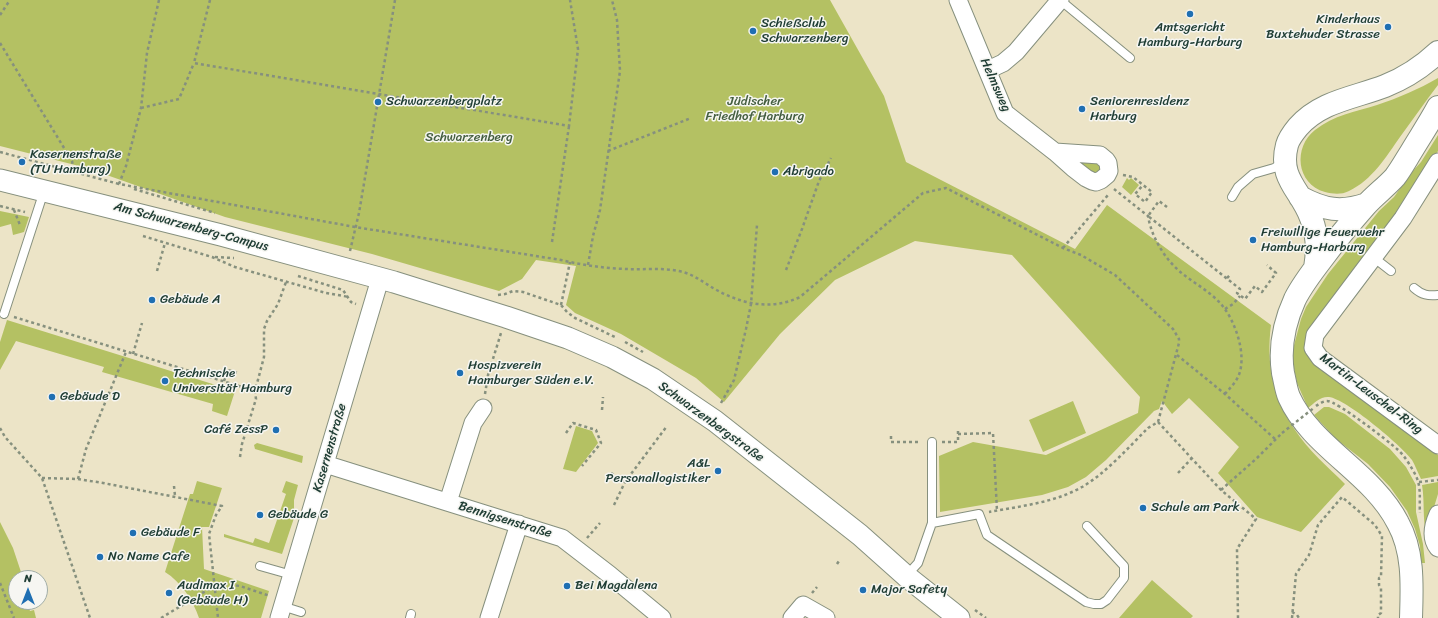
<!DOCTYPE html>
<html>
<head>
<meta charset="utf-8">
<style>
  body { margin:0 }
  #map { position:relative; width:1438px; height:618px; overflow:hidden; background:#ece4c7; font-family:Sriracha,sans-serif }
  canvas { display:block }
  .north { position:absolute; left:8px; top:570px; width:40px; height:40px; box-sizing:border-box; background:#f6f6f2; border:1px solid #a0aca6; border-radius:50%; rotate:0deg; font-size:11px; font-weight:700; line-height:16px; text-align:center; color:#1f3d34 }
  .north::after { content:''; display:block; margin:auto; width:14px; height:18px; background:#1f6fb2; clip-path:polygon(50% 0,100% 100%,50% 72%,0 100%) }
</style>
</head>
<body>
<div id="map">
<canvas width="1438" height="618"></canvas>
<div class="north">N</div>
</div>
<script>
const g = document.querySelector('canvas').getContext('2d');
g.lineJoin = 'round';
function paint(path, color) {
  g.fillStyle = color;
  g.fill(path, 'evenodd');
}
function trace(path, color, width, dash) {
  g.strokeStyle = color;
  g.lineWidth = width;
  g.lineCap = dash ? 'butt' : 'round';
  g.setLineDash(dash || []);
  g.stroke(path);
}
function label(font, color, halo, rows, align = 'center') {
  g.font = font + ' Sriracha,sans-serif';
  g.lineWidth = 3;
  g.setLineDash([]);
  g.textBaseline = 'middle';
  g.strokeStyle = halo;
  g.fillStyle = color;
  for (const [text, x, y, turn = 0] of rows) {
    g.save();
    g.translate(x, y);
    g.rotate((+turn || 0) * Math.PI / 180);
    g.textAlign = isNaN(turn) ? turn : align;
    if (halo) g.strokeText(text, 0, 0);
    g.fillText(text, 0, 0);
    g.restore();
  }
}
paint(new Path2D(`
  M0 0H830L884 96 906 162 1075 249 1107 205 1271 325C1266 364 1273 398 1295 430 1308 450 1328 467 1345 484L1301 532 1257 517 1218 473 1239 447 1189 398 1172 414 1162 401 1159 409 1154 411 1106 460 1086 477 1068 487 1042 495 940 512 939 456 973 442 1046 455 1138 413 1140 397 1012 255 915 241 835 280 780 334 724 402 696 378 621 334 575 313 566 305 576 266 536 260 522 279 499 291 372 254 225 217 87 168 0 146Z
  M1438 78V85C1425 102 1413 119 1400 137 1386 157 1372 180 1349 191 1341 195 1333 194 1325 192 1296 184 1293 147 1315 130 1334 115 1355 112 1377 105 1398 98 1419 89 1438 78Z
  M1438 135V151L1308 352 1438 455V476L1421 479C1418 473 1415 465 1412 460 1401 445 1346 399 1329 397 1321 396 1314 403 1308 408L1297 383 1293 364V349L1301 319 1306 307 1328 274 1379 211 1394 197 1411 173 1421 162Z
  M1090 158 1103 166 1098 176 1071 159Z
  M1127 178 1129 180 1131 178 1139 185 1131 195 1122 187Z
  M0 211 29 217 24 232 13 235 11 224 0 227Z
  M7 320 235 391 227 416 212 411 213 404 102 372 104 367 16 341 0 370V342Z
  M1073 401 1086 433 1043 452 1029 420Z
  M1324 407H1329L1345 414 1390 449 1406 467 1416 485V512L1423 544 1425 563H1421L1420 546 1415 529 1407 511 1390 487 1368 464 1336 439 1314 415Z
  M576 426 592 431 598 443 576 472 563 469Z
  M257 443 303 456 302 463 255 449 254 445Z
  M197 481 222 488 209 527H202L204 569 269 591 261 618H199C193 600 181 582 165 572L190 494H193Z
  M286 481 298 485 294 500V518L282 554 224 537V534L253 543 255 538 269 543 286 494 282 492Z
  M1438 482V494L1431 517 1427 537C1422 520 1425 502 1422 485Z
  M0 522 13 548 23 578H16V602H30L27 603 30 611 34 610 36 618H0Z
  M1152 580 1193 616 1191 618H1119Z`), '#b4c163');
const service = new Path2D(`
  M1060 0 1130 58
  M1232 197 1238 187 1253 174 1274 168 1283 163
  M1373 257 1391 271
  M1414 288C1422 295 1428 296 1438 295
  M4 314 44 191
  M932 523V442
  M260 566 292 575
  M907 575 918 563 932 523 979 514 987 535 1086 602 1094 604H1101L1107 600 1124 578V566L1087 526
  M282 606 301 612
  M410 618 411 614`);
const minor = new Path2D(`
  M958 0 1005 113 1055 152 1073 168 1086 178 1092 181 1096 182 1101 180 1107 175 1109 171 1108 163 1106 160 1100 155 1055 152
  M988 70 1003 63 1016 52 1060 0
  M1438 162 1403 218 1315 335 1313 348 1320 358 1438 445
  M325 464 562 538 610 575 662 618
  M448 502 473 423 483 408
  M1438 514C1433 525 1430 538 1438 548
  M279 618 380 279
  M489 618 519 524
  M792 618 803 605 826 618`);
const tertiary = new Path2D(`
  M0 180 221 235 394 282 506 317 568 338 612 357 653 379 715 421 860 535 906 576 959 618`);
const secondary = new Path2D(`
  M1300 197C1324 210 1341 213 1367 204
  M1315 268C1318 251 1318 235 1311 218 1301 190 1278 179 1287 145 1289 138 1293 133 1298 127 1321 101 1354 98 1385 86 1405 78 1422 67 1438 52
  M1411 618C1412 586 1414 552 1398 523 1372 472 1312 448 1289 397 1286 390 1285 381 1283 373 1279 347 1284 323 1295 299 1302 285 1312 272 1322 259 1336 240 1351 222 1366 205 1375 195 1386 187 1395 177 1401 169 1406 160 1411 152 1420 137 1430 122 1438 107`);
trace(service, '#86907e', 10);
trace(minor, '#86907e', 19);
trace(tertiary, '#86907e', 23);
trace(secondary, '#86907e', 24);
trace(new Path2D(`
  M159 0 147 53 141 108 126 166 119 184 355 227 561 260C582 265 603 268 625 269 644 270 664 267 683 272 694 275 703 282 713 288 741 304 770 311 800 297L923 193 946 188 1063 248 1081 255 1115 275 1173 329 1179 339V343L1158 422 1148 428C1129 447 1105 474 1082 487 1054 503 1020 506 989 512
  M210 0 194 63 569 126 578 49 570 0
  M0 15 10 0
  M0 43 72 161 74 171
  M141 108 179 99 194 63
  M608 151 691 118
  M0 152 119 184
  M1123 175 1133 177 1152 192 1145 202 1135 194 1143 185
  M134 189 215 213
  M1114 189 1148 216C1152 239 1166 261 1184 275 1196 284 1210 292 1220 303 1235 319 1248 356 1238 377 1235 383 1230 388 1225 394
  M0 206 25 212
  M1167 207 1159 201 1148 216 1240 289 1237 293 1245 299 1255 286 1262 292 1276 273 1267 265
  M14 210 20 225
  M143 236 212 257 235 267 326 293 349 297
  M552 242 569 126
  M1063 248 1108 195
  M350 251 359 213 395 0
  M215 257 234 258
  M588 265 593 236 600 210 620 71 617 20 612 0
  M786 270 802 229 819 181 831 158
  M157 271 165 243
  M298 276 343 290 351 302 356 304
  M1227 278 1230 275
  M498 295 505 294 513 291 523 292 561 305 567 312 575 318 617 338
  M561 305 570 262
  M1225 309 1233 304 1240 296
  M14 317 255 391
  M625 342 643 352
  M133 354 142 323
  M1177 355 1225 394 1275 439
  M224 381 228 370 238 373 239 372
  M485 394 488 375 501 333
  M721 403 734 380 746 329 751 304 757 225
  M1316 406C1319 404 1323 401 1327 401 1337 401 1388 441 1397 449 1405 456 1410 465 1415 474 1422 487 1419 499 1420 513
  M602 410 603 397
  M1158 422 1221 490 1256 519 1237 549 1238 618
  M0 428 5 437 42 478 90 618
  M566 433 573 423 596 430 601 443 582 466
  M958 434 993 433 997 511
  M891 436V442H921
  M942 442H958V429
  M240 457 242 444 256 399 255 391 264 357V329L267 321 278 304 286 282
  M611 473 625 482
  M1178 473 1192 458
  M42 478 78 479 103 483 222 506 216 515 209 534 218 618
  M78 479 86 449 126 352
  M1419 482 1438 480
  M174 486 175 496
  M1221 490 1257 458 1282 433
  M614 505 625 482 667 426
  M587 538 600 523
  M837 564 839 561
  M0 583 14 618
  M812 593 817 587
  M975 610 986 618
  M1292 612 1297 615 1299 618
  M161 618 209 589 226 584 240 586 270 596
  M1292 618 1296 574 1309 555 1318 525 1342 497 1375 525 1382 536 1381 577 1379 578V585L1381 588V613L1378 615V618`), '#86907e', 2.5, [3, 3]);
trace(service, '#fff', 8);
trace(minor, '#fff', 17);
trace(tertiary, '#fff', 21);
trace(secondary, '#fff', 22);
trace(new Path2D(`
  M1282 433 1315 407`), '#86907e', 2.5, [3, 3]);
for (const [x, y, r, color] of [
  [1190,14,4,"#1f6fb2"],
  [1388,27,4,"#1f6fb2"],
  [753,31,4,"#1f6fb2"],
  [378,102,4,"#1f6fb2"],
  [1082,109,4,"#1f6fb2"],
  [22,162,4,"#1f6fb2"],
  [775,172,4,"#1f6fb2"],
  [1253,240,4,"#1f6fb2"],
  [152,300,4,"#1f6fb2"],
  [460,373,4,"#1f6fb2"],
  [165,381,4,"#1f6fb2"],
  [52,397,4,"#1f6fb2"],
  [276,430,4,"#1f6fb2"],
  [718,471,4,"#1f6fb2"],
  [1143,508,4,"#1f6fb2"],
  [260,515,4,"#1f6fb2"],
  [133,533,4,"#1f6fb2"],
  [100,557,4,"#1f6fb2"],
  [567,586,4,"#1f6fb2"],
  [863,590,4,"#1f6fb2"],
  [169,593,4,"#1f6fb2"]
]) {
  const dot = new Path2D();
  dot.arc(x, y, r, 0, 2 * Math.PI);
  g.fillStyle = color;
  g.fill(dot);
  trace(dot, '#f6f6f2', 1.5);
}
label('13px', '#1f3d34', '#f6f6f2', [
  ["Kinderhaus",1380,20,"right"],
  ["Buxtehuder Strasse",1380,35,"right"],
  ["Schießclub",761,24],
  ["Schwarzenberg",761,39],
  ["Amtsgericht",1190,28,"center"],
  ["Hamburg-Harburg",1190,43,"center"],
  ["Schwarzenbergplatz",386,102],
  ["Seniorenresidenz",1090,102],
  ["Harburg",1090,117],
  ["Kasernenstraße",30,155],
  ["(TU Hamburg)",30,170],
  ["Abrigado",783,172],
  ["Freiwillige Feuerwehr",1261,233],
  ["Hamburg-Harburg",1261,248],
  ["Gebäude A",160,300],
  ["Hospizverein",468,366],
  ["Hamburger Süden e.V.",468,381],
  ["Technische",173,374],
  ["Universität Hamburg",173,389],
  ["Gebäude D",60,397],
  ["Café ZessP",268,430,"right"],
  ["A&L",710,464,"right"],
  ["Personallogistiker",710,479,"right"],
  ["Schule am Park",1151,508],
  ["Gebäude G",268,515],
  ["Gebäude F",141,533],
  ["No Name Cafe",108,557],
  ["Audimax I",177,586],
  ["(Gebäude H)",177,601],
  ["Bei Magdalena",575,586],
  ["Major Safety",871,590]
], 'left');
label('13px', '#1f3d34', '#f6f6f2', [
  ["Helmsweg",995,85,66],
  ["Am Schwarzenberg-Campus",191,227,15],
  ["Martin-Leuschel-Ring",1371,394,37],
  ["Schwarzenbergstraße",711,422,36],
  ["Kasernenstraße",330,448,-74],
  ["Bennigsenstraße",505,520,17]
]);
label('13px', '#445e40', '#f6f6f2', [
  ["Jüdischer",755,102],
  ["Friedhof Harburg",755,117],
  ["Schwarzenberg",469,138]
]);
</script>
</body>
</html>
